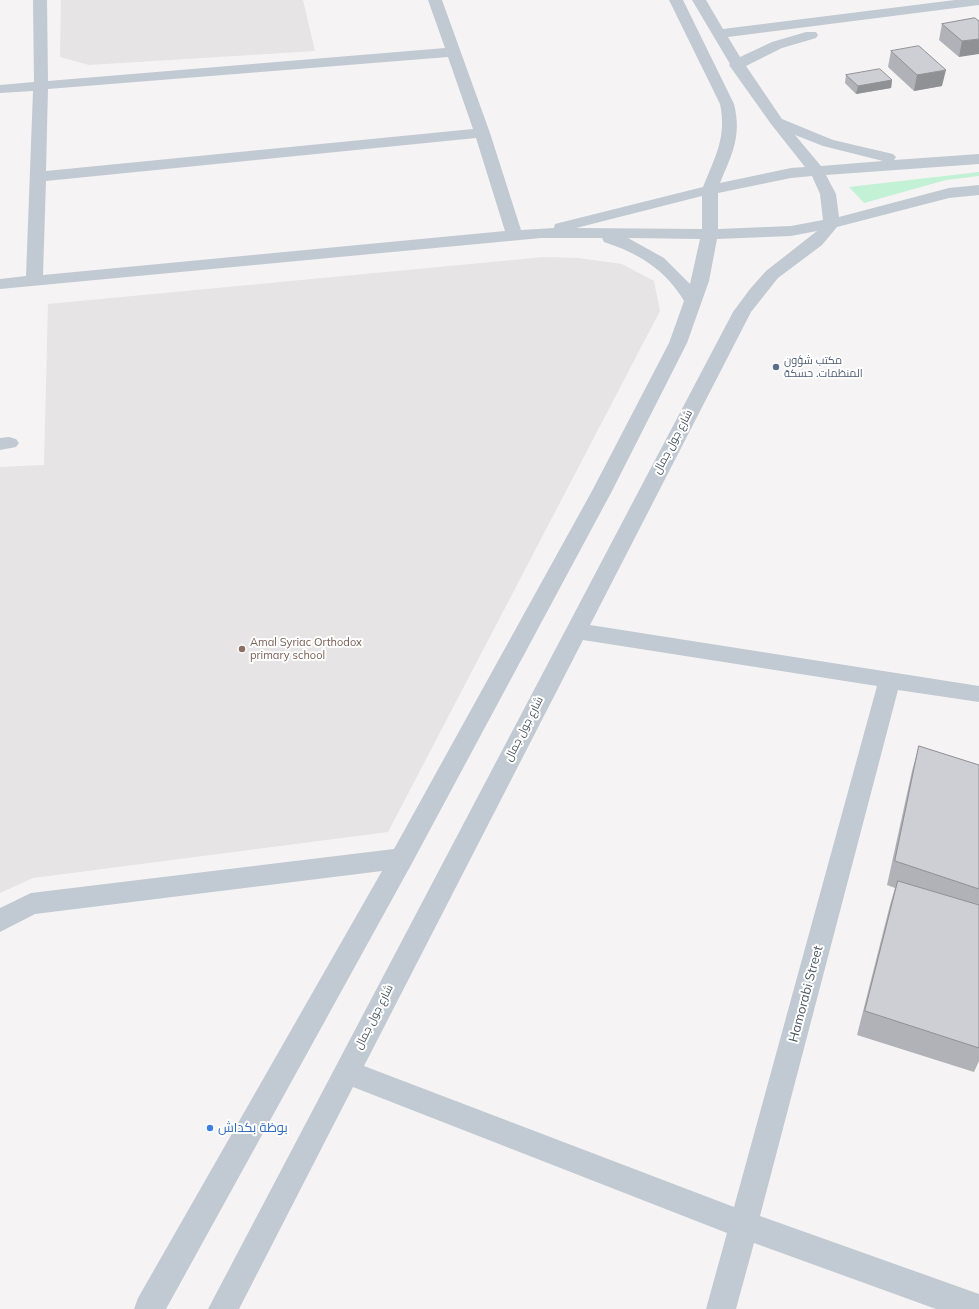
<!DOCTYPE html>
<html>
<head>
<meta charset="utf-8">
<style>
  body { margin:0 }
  canvas { display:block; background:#f5f3f3 }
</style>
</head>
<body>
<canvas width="979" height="1309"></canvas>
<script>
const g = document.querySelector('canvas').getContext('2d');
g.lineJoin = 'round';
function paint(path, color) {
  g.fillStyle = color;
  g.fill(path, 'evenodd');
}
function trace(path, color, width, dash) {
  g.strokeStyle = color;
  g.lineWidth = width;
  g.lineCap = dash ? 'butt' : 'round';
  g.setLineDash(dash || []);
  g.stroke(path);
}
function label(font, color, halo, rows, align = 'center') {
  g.font = font + ' Mulish,Cairo,sans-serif';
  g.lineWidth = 4;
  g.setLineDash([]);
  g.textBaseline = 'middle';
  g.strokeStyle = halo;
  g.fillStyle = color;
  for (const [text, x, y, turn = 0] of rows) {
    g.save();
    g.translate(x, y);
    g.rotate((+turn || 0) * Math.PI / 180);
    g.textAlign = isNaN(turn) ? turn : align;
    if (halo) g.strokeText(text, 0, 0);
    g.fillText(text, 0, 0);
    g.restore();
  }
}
paint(new Path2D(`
  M61 0H303L315 51 89 65 60 57Z
  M544 257 578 258 622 264 654 281 660 311 388 832 33 878 0 893V467L44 465 48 304Z`), '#e6e4e5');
paint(new Path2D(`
  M979 172V176L946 180 864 203 849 187Z`), '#c3f1d5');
paint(new Path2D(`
  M33 0H47L48 81 445 48 428 0H442L490 133 521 230 554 228 555 224 703 187C715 157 727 137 720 104L669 0H683L734 104C742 136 732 154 720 183L791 168 805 167 771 124 729 65 730 64 692 0H706L723 29 955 0H979V5L728 37 740 57 772 42 806 32H816L818 35 816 38 782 48 746 66 782 119 833 140 893 154 896 157 894 160 979 154V164L826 175 836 194 839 217 949 188 979 185V195L949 198 837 227 822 245 778 278 751 312 590 625 979 686V702L898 690 760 1216 979 1294V1309H936L754 1243 736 1309H706L727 1233 353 1087 239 1309H208L733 312 750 289 766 271 817 231 791 236 717 239 709 281 687 343 612 491 411 865 166 1309H134L138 1298 382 871 35 914 0 932V908L31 893 394 849 592 491 669 343 684 301C666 270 638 253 604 242L602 238H541L0 289V279L26 276 33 91 0 93V85L34 82ZM448 57 473 129 46 171 48 89ZM795 135 823 146 883 161 821 166ZM476 138 505 231 43 275 46 181ZM812 176 820 194 823 220 791 226 718 229V193L791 178ZM702 196V229L576 228ZM628 238 700 239 690 284 664 258ZM583 640 877 686 734 1207 364 1066Z
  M9 437 16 439 19 443 16 447 0 450V438Z`), '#c1cad2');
paint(new Path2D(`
  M975 18 959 57 939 40 942 24Z
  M891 51 942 86 914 91 888 67Z
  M846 75 892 80 891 88 856 94 845 83Z
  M919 746 979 765V1061L974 1072 857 1035 890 905 895 888 887 885 912 771Z`), '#b0b2b7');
paint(new Path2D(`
  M979 39V54L959 57 962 41Z
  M946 70 942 86 914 91 917 75Z
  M892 80 891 88 856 94 858 86Z`), '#909195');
const building = new Path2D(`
  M975 18 979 21V39L962 41 942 24Z
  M919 46 946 70 917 75 891 51Z
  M880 69 892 80 858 86 846 75Z
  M919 746 979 765V889L895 861Z
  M898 881 979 905V1048L865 1011Z`);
paint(building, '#cdcfd5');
trace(building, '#909195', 1);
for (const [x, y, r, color] of [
  [776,367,4,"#5c6f8a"],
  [242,649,4,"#8d6e63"],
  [210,1128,4,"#3f7fe0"]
]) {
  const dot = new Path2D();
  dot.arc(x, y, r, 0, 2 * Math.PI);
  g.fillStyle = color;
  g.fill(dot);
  trace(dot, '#fff', 1.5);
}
label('11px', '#4e5e75', '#fff', [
  ["مكتب شؤون",784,361],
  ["المنظمات. حسكة",784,374]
], 'left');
label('11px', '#4a5661', '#fff', [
  ["شارع جول جمال",673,442,-62],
  ["شارع جول جمال",524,729,-63],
  ["شارع جول جمال",374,1017,-63]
]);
label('11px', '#785e54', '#fff', [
  ["Amal Syriac Orthodox",250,643],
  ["primary school",250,656]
], 'left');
label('13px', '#4a5661', '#fff', [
  ["Hamorabi Street",806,994,-75]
]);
label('13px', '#366cbe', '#fff', [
  ["بوظة بكداش",218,1128]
], 'left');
</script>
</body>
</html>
